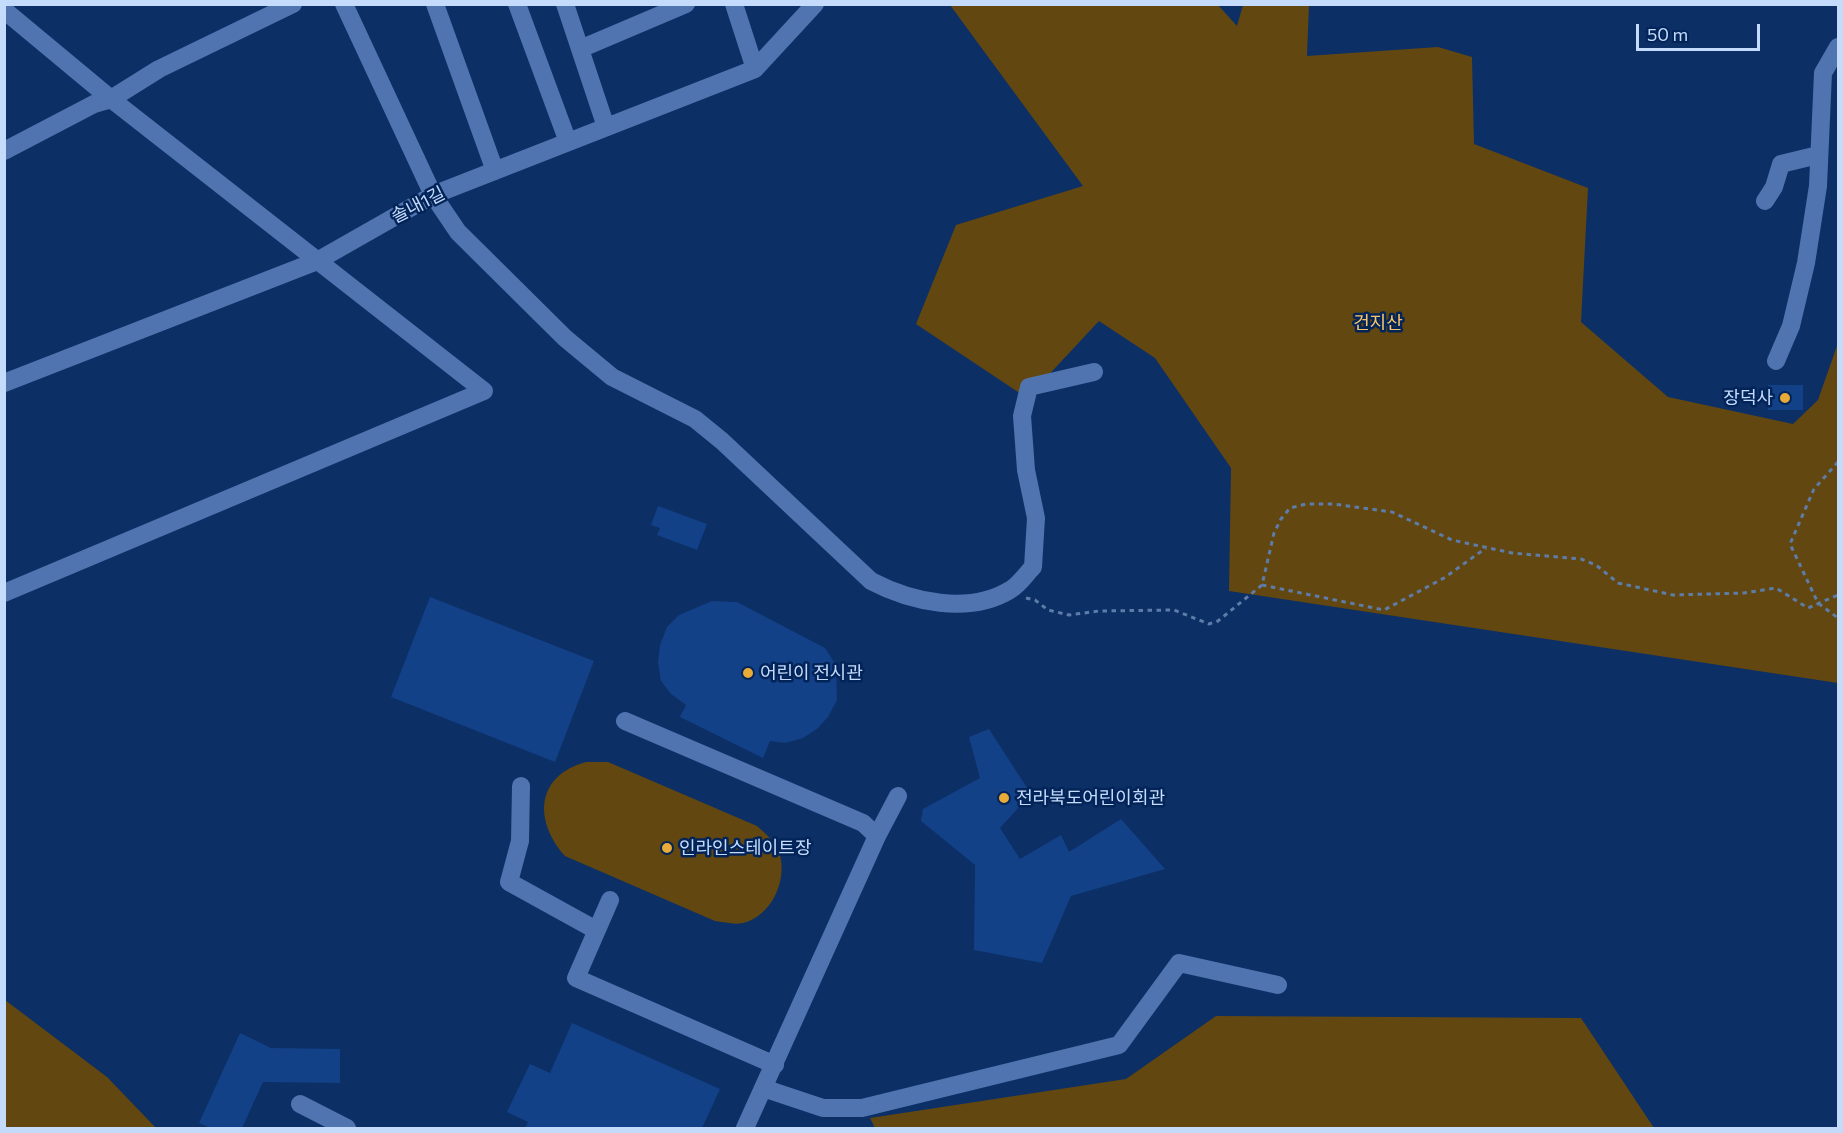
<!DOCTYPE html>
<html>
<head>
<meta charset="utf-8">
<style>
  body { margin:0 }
  #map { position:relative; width:1843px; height:1133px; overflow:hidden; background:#0c2f65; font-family:Commissioner,sans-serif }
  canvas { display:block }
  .frame { position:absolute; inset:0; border:6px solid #c5dbfc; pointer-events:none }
  .scale { position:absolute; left:1636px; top:24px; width:124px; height:27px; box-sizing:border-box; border:3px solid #c5dbfc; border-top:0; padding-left:8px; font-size:18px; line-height:21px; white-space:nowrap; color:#c5dbfc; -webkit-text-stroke:4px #022459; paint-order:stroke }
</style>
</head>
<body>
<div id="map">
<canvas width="1843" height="1133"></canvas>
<div class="frame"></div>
<div class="scale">50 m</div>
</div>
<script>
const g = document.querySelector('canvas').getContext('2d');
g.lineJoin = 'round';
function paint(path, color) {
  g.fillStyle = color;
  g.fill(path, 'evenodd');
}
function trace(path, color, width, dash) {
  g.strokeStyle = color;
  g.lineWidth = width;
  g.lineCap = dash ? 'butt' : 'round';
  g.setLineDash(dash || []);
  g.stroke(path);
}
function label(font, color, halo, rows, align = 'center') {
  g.font = font + ' Commissioner,"Noto Sans KR",sans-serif';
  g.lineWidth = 5;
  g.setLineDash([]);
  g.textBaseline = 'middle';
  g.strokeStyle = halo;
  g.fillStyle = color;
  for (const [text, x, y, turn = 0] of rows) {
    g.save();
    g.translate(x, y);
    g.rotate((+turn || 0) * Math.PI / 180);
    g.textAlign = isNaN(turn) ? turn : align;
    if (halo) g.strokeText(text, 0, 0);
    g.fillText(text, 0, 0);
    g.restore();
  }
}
paint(new Path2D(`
  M950 5H1218L1237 26 1243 5H1309L1307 56 1438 47 1472 57 1474 144 1588 188 1581 322 1668 397 1793 424 1818 400 1838 343V683L1229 591 1231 468 1155 358 1099 321 1027 398 916 324 956 225 1083 186Z
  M586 762H608L757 826C766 834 776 842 780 855 787 882 771 916 743 923 734 925 724 922 715 921L565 856C534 821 535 776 586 762Z
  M5 1000 107 1077 156 1128H5Z
  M1216 1016 1581 1018 1654 1128H875L870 1118 1126 1079Z`), '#634711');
paint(new Path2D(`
  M1768 385H1803V410H1768Z
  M658 506 707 524 697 550 657 535 660 528 651 525Z
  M430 597 594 661 555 762 391 697Z
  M712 601 737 602 825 648 836 665 837 700 828 717 817 729 803 738 785 743 770 741 763 758 680 717 686 705 671 694 661 681 658 662 660 645 667 627 679 615Z
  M989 729 1031 794 1000 828 1020 859 1061 835 1069 852 1121 819 1165 869 1071 896 1042 963 974 950 975 865 921 821 923 809 980 778 969 737Z
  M572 1023 720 1089 702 1128H525L528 1122 507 1112 530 1064 550 1073Z
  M240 1033 271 1048 340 1049V1083L263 1082 242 1128H211L199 1123Z`), '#134187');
trace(new Path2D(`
  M1838 462 1814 489 1790 544 1818 603 1838 618
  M1262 585 1384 610 1444 578 1486 548
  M1026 598 1035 600 1048 610 1069 615 1099 611 1174 610 1209 624 1218 621 1262 585 1274 533 1281 519 1290 508 1306 504H1333L1392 512 1452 540 1512 553 1581 559 1596 565 1618 583 1673 595 1744 593 1776 588 1808 608 1838 595`), '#5e7ca8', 3, [4.5, 4.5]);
trace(new Path2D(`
  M344 4 433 195 458 232 565 338 612 377 695 419 722 441 871 581C911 602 969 615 1010 590 1019 585 1026 574 1033 567L1036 518 1026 470 1022 416 1029 387 1094 372
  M435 4 495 171
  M517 4 568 142
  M565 4 606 127
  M734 4 755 69
  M4 10 111 99 484 391 4 593
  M580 49 686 4
  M4 151 94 104 111 99 159 69 293 4
  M1765 201 1774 187 1781 164 1818 155
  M1776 361 1791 326 1806 263 1818 186 1823 73 1838 47
  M4 383 317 261 433 195 755 69 815 4
  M625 721 863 823 877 836 898 796
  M521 786 520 841 509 882 596 930
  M610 900 576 978 775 1065
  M763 1088 823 1108H862L1119 1045 1179 963 1278 985
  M300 1104 347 1128
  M745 1128 877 836`), '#4f74b0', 18);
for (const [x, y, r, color] of [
  [1785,398,6,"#e8ab37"],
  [748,673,6,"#e8ab37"],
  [1004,798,6,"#e8ab37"],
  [667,848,6,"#e8ab37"]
]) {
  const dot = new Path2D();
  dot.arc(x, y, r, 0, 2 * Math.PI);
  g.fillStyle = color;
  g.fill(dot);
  trace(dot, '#022459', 2);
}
label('18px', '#c5dbfc', '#022459', [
  ["솔내1길",418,205,-27]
]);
label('18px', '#fac468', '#022459', [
  ["건지산",1378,323]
]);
label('18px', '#c5dbfc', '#022459', [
  ["장덕사",1773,398,"right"],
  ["어린이 전시관",760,673],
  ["전라북도어린이회관",1016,798],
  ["인라인스테이트장",679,848]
], 'left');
</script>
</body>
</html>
